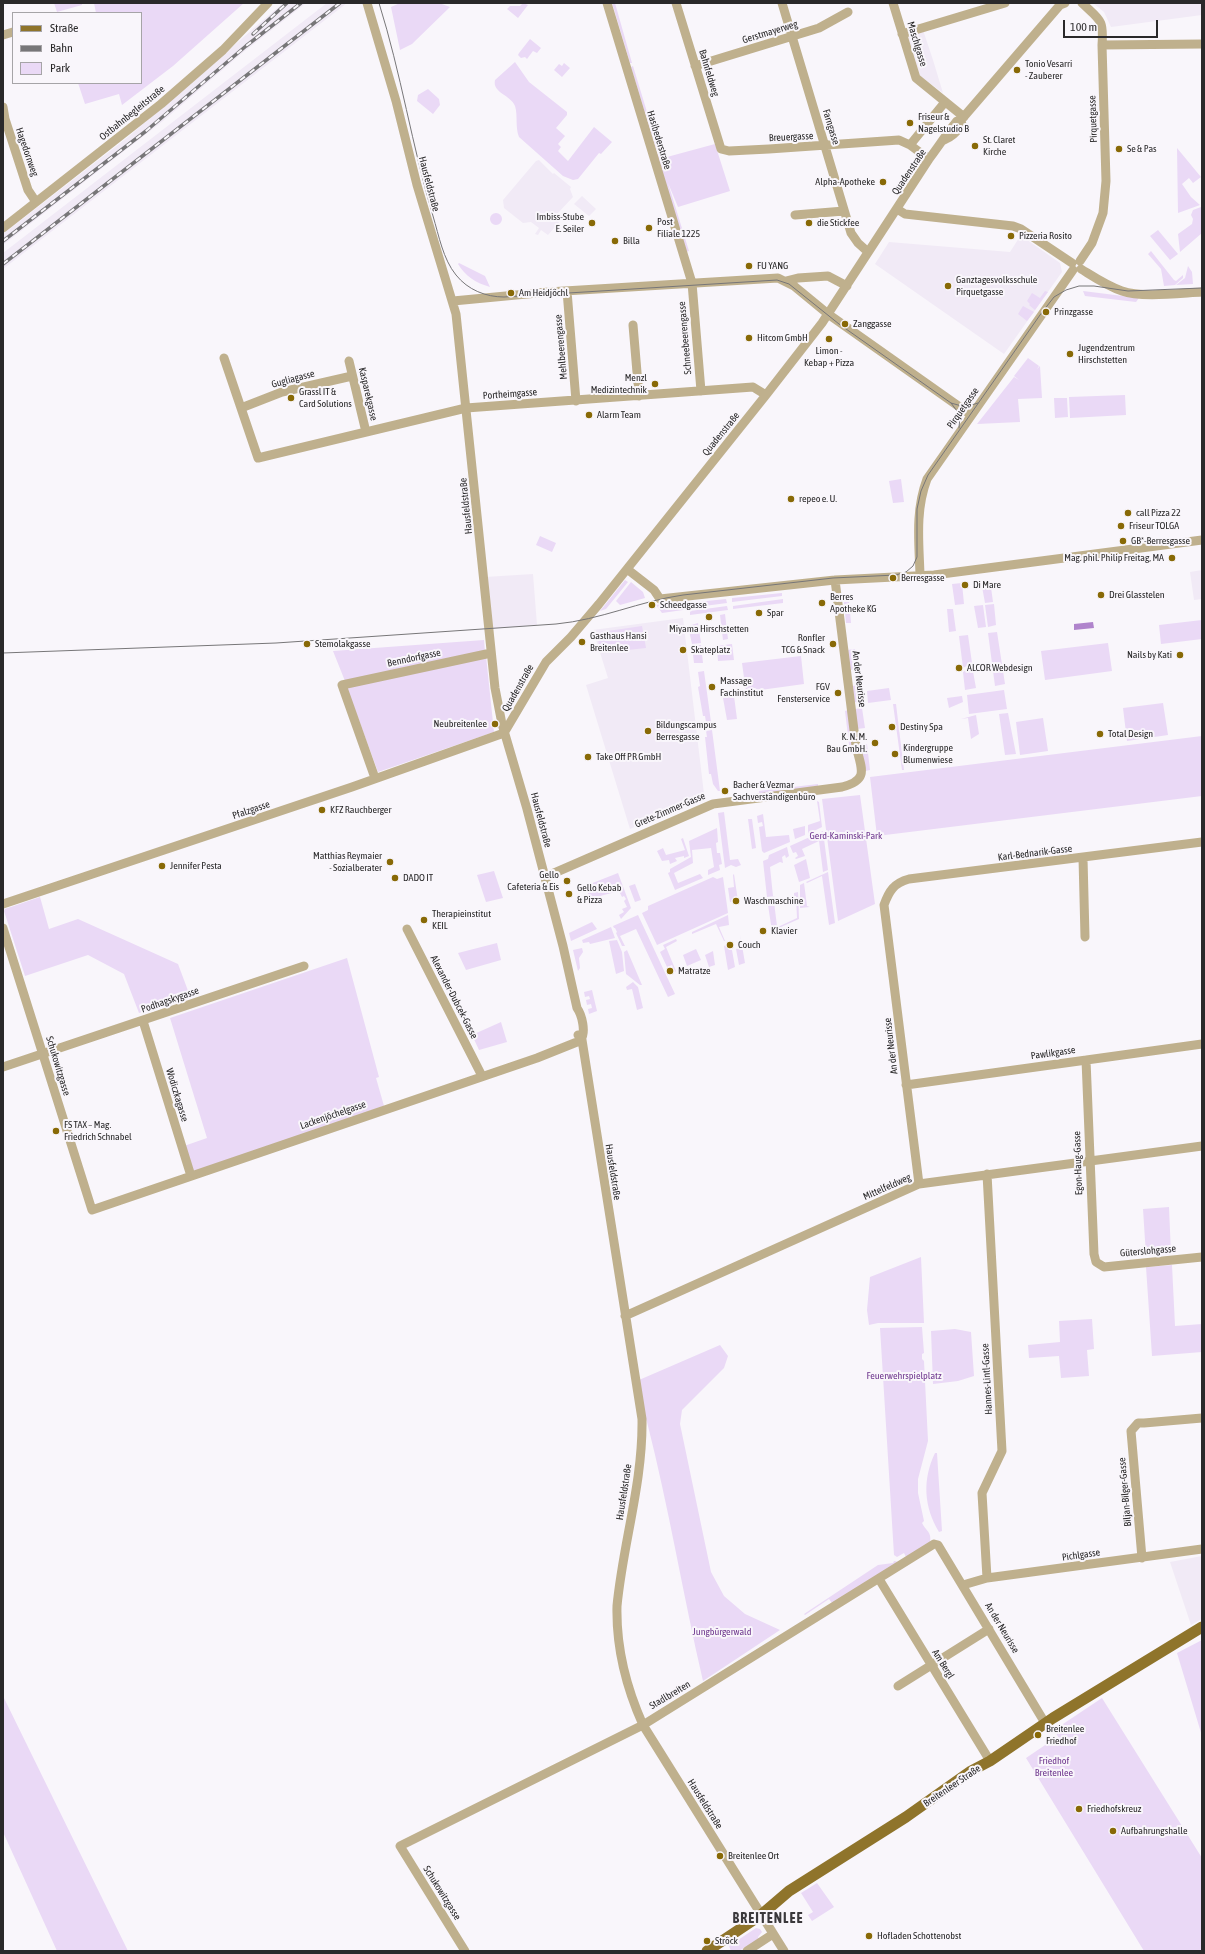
<!DOCTYPE html>
<html>
<head>
<meta charset="utf-8">
<style>
  body { margin:0 }
  #map { position:relative; width:1205px; height:1954px; overflow:hidden; background:#f9f6fb; font-family:"Asap Condensed",sans-serif }
  canvas { display:block }
  .frame { position:absolute; inset:0; border:4px solid #2a292a; pointer-events:none }
  .legend { position:absolute; left:12px; top:12px; width:130px; height:72px; box-sizing:border-box; background:#f9f6fb; border:1px solid #a6a4a7; margin:0; padding:5px 7px; list-style:none; font-size:12px; color:#2a292a }
  .legend li { display:flex; align-items:center; gap:8px; height:20px }
  .legend b { width:20px; border:1px solid #a6a4a7 }
  .scale { position:absolute; left:1063px; top:20px; width:95px; height:18px; box-sizing:border-box; border:2px solid #2a292a; border-top:0; padding-left:5px; font-size:12px; line-height:14px; white-space:nowrap; color:#2a292a; -webkit-text-stroke:3px #f9f6fb; paint-order:stroke }
</style>
</head>
<body>
<div id="map">
<canvas width="1205" height="1954"></canvas>
<div class="frame"></div>
<ul class="legend">
<li><b style="height:5px;background:#8f742b"></b>Straße</li>
<li><b style="height:5px;background:#777678"></b>Bahn</li>
<li><b style="height:11px;background:#ead9f6"></b>Park</li>
</ul>
<div class="scale">100 m</div>
</div>
<script>
const g = document.querySelector('canvas').getContext('2d');
g.lineJoin = 'round';
function paint(path, color) {
  g.fillStyle = color;
  g.fill(path, 'evenodd');
}
function trace(path, color, width, dash) {
  g.strokeStyle = color;
  g.lineWidth = width;
  g.lineCap = dash ? 'butt' : 'round';
  g.setLineDash(dash || []);
  g.stroke(path);
}
function label(font, color, halo, rows, align = 'center') {
  g.font = font + ' "Asap Condensed",sans-serif';
  g.lineWidth = 4;
  g.setLineDash([]);
  g.textBaseline = 'middle';
  g.strokeStyle = halo;
  g.fillStyle = color;
  for (const [text, x, y, turn = 0] of rows) {
    g.save();
    g.translate(x, y);
    g.rotate((+turn || 0) * Math.PI / 180);
    g.textAlign = isNaN(turn) ? turn : align;
    if (halo) g.strokeText(text, 0, 0);
    g.fillText(text, 0, 0);
    g.restore();
  }
}
paint(new Path2D(`
  M283 3H306L241 54 163 121 3 245V234L128 137Z
  M327 3H347L3 269V253Z
  M1093 3H1202V15L1111 27 1104 12Z
  M923 30 933 60 943 93 920 76 908 36Z
  M539 160 553 174 554 173 571 187 570 189 573 197 557 214 559 216 558 217 561 220 548 235 541 230 538 235 535 234 539 228 531 222 523 223 504 208 503 200 536 161Z
  M582 196 596 209 589 216 574 204Z
  M1023 237 1060 263 1062 272 1045 296 1042 298 1043 299 1004 354 875 264 889 242 1010 252 1019 238Z
  M1202 570V599L1194 600 1190 572Z
  M533 574 537 625 491 629 485 577Z
  M683 618 704 794 630 829 586 685 608 678 593 630Z
  M1202 1556V1619L1191 1625 1170 1562Z`), '#f1eaf6');
paint(new Path2D(`
  M54 3H82V5L57 12Z
  M94 3H244L173 66 122 105 119 94 85 104 78 83H141V13H96Z
  M400 3H439L450 7 412 44 400 50 391 7Z
  M523 3 528 5 518 18 507 9 510 6H520Z
  M612 3H615L632 63H630Z
  M530 39 541 48 537 53 533 51 527 59 525 57 521 58 518 55 519 53Z
  M515 62 529 82 567 112V115L556 128 565 136 558 144 561 147 558 151 568 161 594 127 612 142 601 154 599 153 578 179 573 180 563 176 519 137C515 127 518 115 515 106 511 95 492 93 495 80Z
  M564 63 570 68 562 77 554 70 559 64 562 66Z
  M633 66 658 148 656 149 631 67Z
  M428 89 439 99 440 105 433 114 417 101 418 95Z
  M715 144 730 191 678 207 668 183 689 251 686 252 657 154 659 153 664 169 666 168 664 163 669 161 667 157Z
  M1177 148 1201 177 1193 183 1189 178 1182 184 1191 197 1200 205 1178 213Z
  M1201 207 1202 233 1180 252 1178 234 1192 224 1193 219 1191 215 1193 210Z
  M490 219a6 6 0 1 1 12 0a6 6 0 1 1-12 0Z
  M1158 230 1178 254 1170 260 1150 236Z
  M1151 251 1174 280 1176 281 1183 275V278L1175 285 1164 286 1161 269 1148 254Z
  M459 263 485 276 490 287C476 283 465 276 458 264Z
  M1188 266 1192 272 1193 284 1176 285 1185 278Z
  M1045 291 1048 292 1035 310 1029 305 1030 304 1027 301 1032 293 1040 298Z
  M1083 291 1139 298 1136 302 1085 296Z
  M1023 306 1034 312 1027 321 1018 314Z
  M1028 358 1039 366 1037 369 1040 366 1042 398 1018 399 1020 422 977 424 1014 377 1019 380 1014 376Z
  M1125 395 1126 415 1070 418 1069 397Z
  M1054 398H1067L1068 417 1055 418Z
  M901 479 904 502 893 503 889 481Z
  M540 536 556 543 552 552 536 545Z
  M625 580 628 582 606 609 600 611Z
  M990 580 993 602 985 603 981 581Z
  M631 582 643 592 645 598 620 605 616 601Z
  M962 583 964 604 955 605 952 584Z
  M782 593V596L732 602V598Z
  M726 599 727 603 689 608 687 603Z
  M783 599V603L733 609V606Z
  M681 600 683 610 662 613 656 605Z
  M849 601 851 623H846L844 602Z
  M994 604 996 625 988 627 985 605Z
  M983 605 986 627 978 628 974 606Z
  M727 606 728 610 690 615V611Z
  M947 609H953L956 631 949 632Z
  M725 614 728 639 723 640 720 615Z
  M1202 620V639L1161 644 1159 625Z
  M698 623 701 643 692 644 688 626Z
  M642 626 646 648 600 653 598 638 594 637V633Z
  M997 632 1005 684 995 686 988 633Z
  M968 635 972 663 963 668 959 636Z
  M484 640 485 652 345 681 333 651Z
  M1108 643 1112 671 1045 680 1041 651Z
  M732 644 734 660 718 661 717 646Z
  M701 645 703 663H694L692 646Z
  M855 649 857 669 850 670 847 650Z
  M486 656 494 732 378 772 347 688Z
  M801 656 804 684 746 692 742 663Z
  M972 666 976 688 965 690 963 672Z
  M704 671 711 722H706L705 716H703L698 687 700 686 698 672Z
  M859 685 861 703 854 702 852 686Z
  M889 688 891 700 868 703 867 691Z
  M1004 690 1007 709 969 714 967 695Z
  M734 696 737 719 727 720 723 698Z
  M962 696 963 702 949 708 947 698Z
  M1163 703 1168 735 1127 741 1123 708Z
  M893 704H896L904 770H902Z
  M862 708 865 728 857 729 855 709Z
  M848 710 854 753H850L845 711Z
  M1008 713 1016 754 1005 755 999 714Z
  M976 715 979 734 971 739 968 718 961 719Z
  M1043 718 1048 751 1020 755 1016 722Z
  M712 730 720 791H718L713 784 711 774H709L705 737H707L706 731Z
  M1202 736V796L877 836 870 777Z
  M867 744 870 770 865 771 859 745Z
  M818 784V786L759 795V791Z
  M860 795 875 904 838 921 822 799Z
  M817 801 819 802 822 827 808 834V825L820 821Z
  M724 812 730 860 738 859 741 865 736 867 731 865 725 868 718 813Z
  M763 814 766 837 789 835 790 842 764 853 762 851 759 827 763 826 762 822 758 823 757 816Z
  M748 819H752L756 848 752 849Z
  M805 826V835L795 839 793 829Z
  M717 828 718 842 716 843 717 853H720L722 864 719 865 720 870 708 875V870L714 867 711 848 692 850 693 863 674 873 678 883 700 874 703 878 675 890 668 873 670 872V869L691 857 689 841Z
  M823 831 828 870 823 872 819 841 802 849 805 856 796 859 795 858 798 856 796 852 793 853 790 846Z
  M683 838 689 856 684 858V856L675 858 677 861 670 864 669 860 662 861 657 851 663 848 666 855 685 850 681 839Z
  M787 847 789 856 786 858 785 855 782 857 783 863 780 862 770 867 773 896H776L767 897 763 861 768 859 769 855Z
  M806 859 810 878 799 882 794 865Z
  M494 871 503 898 486 902 477 875Z
  M828 872 835 923 829 925 822 876 807 883 806 882Z
  M618 873 631 908 621 919 619 915 624 912 622 909 627 907 624 901 626 899 624 896 622 897 619 891 589 899 588 893 593 891 590 884Z
  M734 874 738 901 730 902 728 888 734 887 733 875Z
  M713 877 717 879 723 877 728 913 657 945 642 913 648 910V906Z
  M804 883 807 906 810 907 800 908V885Z
  M635 884 641 900 635 902 629 886Z
  M798 892 799 919 772 931 768 905 776 900 774 902 777 926H780L797 918 796 896H794V893Z
  M40 897 49 929 78 919 178 964 190 996 139 1013 124 974 88 955 25 976 4 911 5 909Z
  M638 915 675 994 668 997 636 929 620 936 625 946H622L616 933 617 932 615 928H614L613 926Z
  M728 915 729 925 719 927 725 941H724L716 924 692 934V932Z
  M592 922 597 929 571 941 569 933Z
  M611 927 615 938 590 944 589 942 583 943 582 940Z
  M740 934 745 963 739 965 736 949 742 948Z
  M676 939 677 941 666 947 676 971 675 972 672 965 667 967 660 952 665 949 663 945Z
  M617 940 622 952 624 971 616 974 609 941Z
  M497 943 501 960 466 970 458 953Z
  M728 944 729 950H732L735 967 728 970 724 946Z
  M582 948 583 952 579 958 580 968 578 971 573 950Z
  M696 949 701 960 687 966 683 955Z
  M627 950 642 985H640L626 974 624 952Z
  M713 951 715 965 709 967 705 955Z
  M347 958 379 1077 376 1078 384 1106 193 1172 184 1146 207 1138 170 1018Z
  M633 982 638 987 643 1008 637 1010 632 989 627 990 626 987Z
  M592 990 597 1011 589 1014 588 1009 592 1008 591 1004 587 1005 586 1000 590 999 589 996 585 997 584 992Z
  M501 1022 507 1042 479 1050 472 1035Z
  M1169 1207 1171 1254 1146 1256 1143 1209Z
  M921 1257 924 1323H878L869 1325 867 1310 870 1277Z
  M1172 1265 1175 1326 1202 1324V1352L1152 1356 1146 1267Z
  M1092 1319 1094 1349 1087 1350 1089 1376 1061 1378 1059 1356 1029 1358 1028 1345 1060 1342 1059 1321Z
  M922 1327 924 1353 922 1354V1359L924 1361 928 1441 918 1479V1493L924 1521 922 1523C926 1531 932 1532 930 1542L906 1557 904 1553 897 1557 894 1555 880 1328Z
  M955 1329 971 1332 974 1376 958 1381 933 1384 931 1331Z
  M720 1345 728 1356 724 1368 682 1410 680 1424 711 1572 724 1596 745 1614 780 1630 703 1681C683 1595 669 1508 647 1422L644 1414 639 1380Z
  M935 1453H937L942 1531 939 1532C924 1507 922 1480 935 1453Z
  M894 1561 899 1562 832 1603 829 1599 805 1615 804 1614 878 1565 893 1563Z
  M1202 1640V1736L1177 1653Z
  M3 1696 128 1951H57L3 1832Z
  M1102 1698 1202 1858V1951H1144L1026 1758 1057 1737 1059 1738 1054 1730Z
  M817 1883 834 1907 812 1921 808 1915 813 1912 801 1893Z
  M756 1928 760 1929 762 1932 758 1937 759 1939 739 1951H731L729 1946Z`), '#ead9f6');
paint(new Path2D(`
  M1093 622 1094 628 1074 630V624Z`), '#b084cc');
trace(new Path2D(`
  M367 3 396 101 417 185 456 314 495 688 502 724 527 809 563 946 577 1008C582 1015 586 1032 581 1039
  M607 3 692 283 701 391
  M676 3 721 149 729 151 769 149 899 140 910 145 929 159
  M782 3 851 233 858 243 868 252
  M893 3 916 78 964 117
  M902 34 1005 3
  M3 35 13 32
  M1102 45 1202 44
  M695 66 819 28 848 12
  M3 107 5 119 28 190 36 202
  M944 140C952 137 956 132 962 125L961 120
  M910 145 945 102
  M897 209 905 214 1013 226 1021 229 1072 263
  M795 215 844 211
  M3 228 161 104 223 50 268 3
  M1080 261 1092 243 1103 213 1106 181 1102 45C1104 19 1100 20 1082 3
  M1081 269C1094 277 1107 286 1122 291 1141 298 1181 293 1202 292
  M786 281 798 278 828 276 847 286
  M567 291 576 401
  M453 301 548 292 778 278 794 286 828 314 971 415
  M633 325 639 396
  M224 358 258 458 466 408 753 387 766 395
  M349 361 366 432
  M241 408 282 392 352 376
  M627 569 654 590 660 599 835 580 934 575 1202 540
  M920 575C919 542 915 511 927 479L1073 270
  M504 733 546 662 571 637 599 604 766 395 822 323 929 159C939 146 947 133 957 121L961 120 1060 5 1065 3
  M375 778 342 685 491 653
  M1083 858 1085 937
  M545 877 713 804 842 787C870 780 861 768 856 746L835 580
  M3 904 352 787 504 733
  M3 928 92 1210 537 1058 582 1040
  M407 929 482 1076
  M143 1021 191 1176
  M578 1035 582 1040 642 1419C643 1483 623 1543 617 1606 616 1648 626 1687 643 1725L784 1951
  M1086 1060 1094 1254 1096 1262 1104 1267 1202 1257
  M3 1067 304 966
  M906 1085 1202 1044
  M919 1184 884 905C889 891 894 883 909 879L1202 842
  M625 1316 919 1184 1202 1146
  M1142 1558 1131 1431 1138 1423H1144L1202 1418
  M987 1578 982 1493 1002 1451 987 1174
  M879 1579 990 1761
  M963 1585 987 1578 1202 1549
  M898 1686 989 1629
  M465 1951 400 1846 643 1725 934 1544 938 1545 1045 1723
  M747 1951 773 1934`), '#bfb08d', 9);
trace(new Path2D(`
  M707 1951 761 1915 789 1891 906 1817 971 1771 990 1761 1053 1718 1202 1627`), '#8f742b', 11);
trace(new Path2D(`
  M379 3C401 73 412 146 433 216 439 236 443 259 456 275 468 290 486 297 504 297L777 280 789 284 839 324 951 403 965 407 978 403
  M951 403 960 415 959 428
  M3 653 276 643 556 624C600 620 640 601 683 595L833 578 896 575 906 572 913 566 917 557V509L921 491 928 475 1040 315 1054 297 1066 290 1079 286H1094L1128 291 1202 288`), '#777678', 1);
const rail = new Path2D(`
  M253 34 287 3
  M3 241 146 131 246 46 301 3
  M3 264 340 3`);
trace(rail, '#777678', 3.5);
trace(rail, '#f9f6fb', 2, [6]);
for (const [x, y, r, color] of [
  [1017,70,4,"#886906"],
  [910,123,4,"#886906"],
  [975,146,4,"#886906"],
  [1119,149,4,"#886906"],
  [883,182,4,"#886906"],
  [592,223,4,"#886906"],
  [809,223,4,"#886906"],
  [649,228,4,"#886906"],
  [1011,236,4,"#886906"],
  [615,241,4,"#886906"],
  [749,266,4,"#886906"],
  [948,286,4,"#886906"],
  [511,293,4,"#886906"],
  [1046,312,4,"#886906"],
  [845,324,4,"#886906"],
  [749,338,4,"#886906"],
  [829,339,4,"#886906"],
  [1070,354,4,"#886906"],
  [655,384,4,"#886906"],
  [291,398,4,"#886906"],
  [589,415,4,"#886906"],
  [791,499,4,"#886906"],
  [1128,513,4,"#886906"],
  [1121,526,4,"#886906"],
  [1123,541,4,"#886906"],
  [1172,558,4,"#886906"],
  [893,578,4,"#886906"],
  [965,585,4,"#886906"],
  [1101,595,4,"#886906"],
  [822,603,4,"#886906"],
  [652,605,4,"#886906"],
  [759,613,4,"#886906"],
  [709,617,4,"#886906"],
  [582,642,4,"#886906"],
  [307,644,4,"#886906"],
  [833,644,4,"#886906"],
  [683,650,4,"#886906"],
  [1180,655,4,"#886906"],
  [959,668,4,"#886906"],
  [712,687,4,"#886906"],
  [838,693,4,"#886906"],
  [495,724,4,"#886906"],
  [892,727,4,"#886906"],
  [648,731,4,"#886906"],
  [1100,734,4,"#886906"],
  [875,743,4,"#886906"],
  [895,754,4,"#886906"],
  [588,757,4,"#886906"],
  [725,791,4,"#886906"],
  [322,810,4,"#886906"],
  [390,862,4,"#886906"],
  [162,866,4,"#886906"],
  [395,878,4,"#886906"],
  [567,881,4,"#886906"],
  [569,894,4,"#886906"],
  [736,901,4,"#886906"],
  [424,920,4,"#886906"],
  [763,931,4,"#886906"],
  [730,945,4,"#886906"],
  [670,971,4,"#886906"],
  [56,1131,4,"#886906"],
  [1038,1735,4,"#886906"],
  [1079,1809,4,"#886906"],
  [1113,1831,4,"#886906"],
  [720,1856,4,"#886906"],
  [869,1936,4,"#886906"],
  [707,1941,4,"#886906"]
]) {
  const dot = new Path2D();
  dot.arc(x, y, r, 0, 2 * Math.PI);
  g.fillStyle = color;
  g.fill(dot);
  trace(dot, '#f9f6fb', 1.5);
}
label('10px', '#2a292a', '#f9f6fb', [
  ["Gerstmayerweg",770,32,-17],
  ["Maschlgasse",917,44,73],
  ["Bahnfeldweg",709,73,73],
  ["Ostbahnbegleitstraße",132,113,-39],
  ["Pirquetgasse",1093,119,-92],
  ["Farngasse",831,127,73],
  ["Breuergasse",791,137,-3],
  ["Hasibederstraße",659,140,73],
  ["Hagedornweg",27,152,71],
  ["Quadenstraße",909,172,-56],
  ["Hausfeldstraße",429,184,75],
  ["Schneebeerengasse",685,338,-95],
  ["Mehlbeerengasse",561,347,-95],
  ["Gugliagasse",293,379,-15],
  ["Kasparekgasse",368,394,77],
  ["Portheimgasse",510,394,-4],
  ["Pirquetgasse",963,408,-55],
  ["Quadenstraße",721,434,-51],
  ["Hausfeldstraße",466,506,-96],
  ["Benndorfgasse",414,658,-12],
  ["An der Neurisse",859,679,83],
  ["Quadenstraße",518,688,-60],
  ["Pfalzgasse",251,810,-19],
  ["Grete-Zimmer-Gasse",670,810,-23],
  ["Hausfeldstraße",541,820,75],
  ["Karl-Bednarik-Gasse",1035,853,-7],
  ["Alexander-Dubcek-Gasse",454,997,63],
  ["Podhagskygasse",170,1000,-19],
  ["An der Neurisse",891,1046,-97],
  ["Pawlikgasse",1053,1053,-8],
  ["Schukowitzgasse",58,1066,73],
  ["Wodiczkagasse",177,1095,73],
  ["Lackenjöchelgasse",333,1115,-19],
  ["Egon-Haug-Gasse",1078,1163,-92],
  ["Hausfeldstraße",613,1172,81],
  ["Mittelfeldweg",887,1187,-24],
  ["Güterslohgasse",1148,1251,-5],
  ["Hannes-Lintl-Gasse",987,1379,-93],
  ["Hausfeldstraße",624,1492,-81],
  ["Biljan-Bilger-Gasse",1125,1492,-95],
  ["Pichlgasse",1081,1555,-8],
  ["An der Neurisse",1002,1628,59],
  ["Am Bergl",943,1664,58],
  ["Stadlbreiten",670,1695,-31],
  ["Breitenleer Straße",952,1786,-34],
  ["Hausfeldstraße",705,1804,58],
  ["Schukowitzgasse",442,1893,58]
]);
label('10px', '#2a292a', '#f9f6fb', [
  ["Tonio Vesarri",1025,64],
  ["- Zauberer",1025,76],
  ["Friseur &",918,117],
  ["Nagelstudio B",918,129],
  ["St. Claret",983,140],
  ["Kirche",983,152],
  ["Se & Pas",1127,149],
  ["Alpha-Apotheke",875,182,"right"],
  ["Imbiss-Stube",584,217,"right"],
  ["E. Seiler",584,229,"right"],
  ["Post",657,222],
  ["Filiale 1225",657,234],
  ["die Stickfee",817,223],
  ["Pizzeria Rosito",1019,236],
  ["Billa",623,241],
  ["FU YANG",757,266],
  ["Ganztagesvolksschule",956,280],
  ["Pirquetgasse",956,292],
  ["Am Heidjöchl",519,293],
  ["Prinzgasse",1054,312],
  ["Zanggasse",853,324],
  ["Hitcom GmbH",757,338],
  ["Jugendzentrum",1078,348],
  ["Hirschstetten",1078,360],
  ["Limon -",829,351,"center"],
  ["Kebap + Pizza",829,363,"center"],
  ["Menzl",647,378,"right"],
  ["Medizintechnik",647,390,"right"],
  ["Grassl IT &",299,392],
  ["Card Solutions",299,404],
  ["Alarm Team",597,415],
  ["repeo e. U.",799,499],
  ["call Pizza 22",1136,513],
  ["Friseur TOLGA",1129,526],
  ["GB*-Berresgasse",1131,541],
  ["Mag. phil. Philip Freitag, MA",1164,558,"right"],
  ["Berresgasse",901,578],
  ["Di Mare",973,585],
  ["Drei Glasstelen",1109,595],
  ["Berres",830,597],
  ["Apotheke KG",830,609],
  ["Scheedgasse",660,605],
  ["Spar",767,613],
  ["Miyama Hirschstetten",709,629,"center"],
  ["Gasthaus Hansi",590,636],
  ["Breitenlee",590,648],
  ["Ronfler",825,638,"right"],
  ["TCG & Snack",825,650,"right"],
  ["Stemolakgasse",315,644],
  ["Skateplatz",691,650],
  ["Nails by Kati",1172,655,"right"],
  ["ALCOR Webdesign",967,668],
  ["Massage",720,681],
  ["Fachinstitut",720,693],
  ["FGV",830,687,"right"],
  ["Fensterservice",830,699,"right"],
  ["Neubreitenlee",487,724,"right"],
  ["Bildungscampus",656,725],
  ["Berresgasse",656,737],
  ["Destiny Spa",900,727],
  ["Total Design",1108,734],
  ["K. N. M.",867,737,"right"],
  ["Bau GmbH.",867,749,"right"],
  ["Kindergruppe",903,748],
  ["Blumenwiese",903,760],
  ["Take Off PR GmbH",596,757],
  ["Bacher & Vezmar",733,785],
  ["Sachverständigenbüro",733,797],
  ["KFZ Rauchberger",330,810],
  ["Matthias Reymaier",382,856,"right"],
  ["- Sozialberater",382,868,"right"],
  ["Jennifer Pesta",170,866],
  ["Gello",559,875,"right"],
  ["Cafeteria & Eis",559,887,"right"],
  ["DADO IT",403,878],
  ["Gello Kebab",577,888],
  ["& Pizza",577,900],
  ["Waschmaschine",744,901],
  ["Therapieinstitut",432,914],
  ["KEIL",432,926],
  ["Klavier",771,931],
  ["Couch",738,945],
  ["Matratze",678,971],
  ["FS TAX – Mag.",64,1125],
  ["Friedrich Schnabel",64,1137],
  ["Breitenlee",1046,1729],
  ["Friedhof",1046,1741],
  ["Friedhofskreuz",1087,1809],
  ["Aufbahrungshalle",1121,1831],
  ["Breitenlee Ort",728,1856],
  ["Hofladen Schottenobst",877,1936],
  ["Ströck",715,1941]
], 'left');
label('10px', '#70398f', '#f9f6fb', [
  ["Gerd-Kaminski-Park",846,836],
  ["Feuerwehrspielplatz",904,1376],
  ["Jungbürgerwald",722,1632],
  ["Friedhof",1054,1761],
  ["Breitenlee",1054,1773]
]);
g.letterSpacing = '1px';
label('bold 14px', '#3a383b', '#f9f6fb', [
  ["BREITENLEE",768,1919]
]);
g.letterSpacing = '0px';
</script>
</body>
</html>
